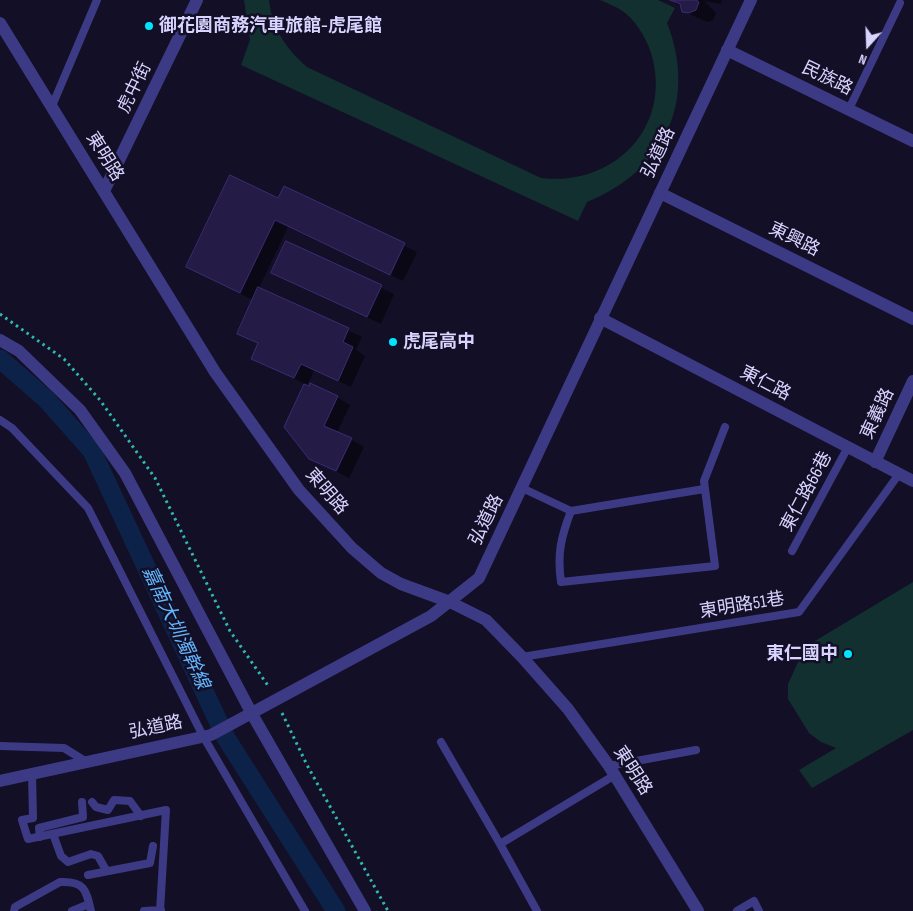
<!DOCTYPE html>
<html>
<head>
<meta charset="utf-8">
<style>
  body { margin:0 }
  #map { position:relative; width:913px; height:911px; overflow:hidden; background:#130f26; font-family:"Sofia Sans Condensed",sans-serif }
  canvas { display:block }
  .north { position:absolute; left:843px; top:20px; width:50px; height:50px; -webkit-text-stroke:4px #130f26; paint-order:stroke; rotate:200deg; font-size:14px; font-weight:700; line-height:20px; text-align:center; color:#d9d4ff }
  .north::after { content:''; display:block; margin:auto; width:18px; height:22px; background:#d9d4ff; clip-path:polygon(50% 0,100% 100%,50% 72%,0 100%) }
</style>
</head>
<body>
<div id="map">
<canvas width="913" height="911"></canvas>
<div class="north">N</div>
</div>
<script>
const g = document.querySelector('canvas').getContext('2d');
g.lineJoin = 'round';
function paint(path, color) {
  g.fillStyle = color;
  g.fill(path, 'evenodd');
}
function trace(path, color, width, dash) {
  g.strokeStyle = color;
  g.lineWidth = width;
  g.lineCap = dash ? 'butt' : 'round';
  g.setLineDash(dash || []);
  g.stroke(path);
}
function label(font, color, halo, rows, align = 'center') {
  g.font = font + ' "Sofia Sans Condensed","Noto Sans TC",sans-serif';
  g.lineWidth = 5;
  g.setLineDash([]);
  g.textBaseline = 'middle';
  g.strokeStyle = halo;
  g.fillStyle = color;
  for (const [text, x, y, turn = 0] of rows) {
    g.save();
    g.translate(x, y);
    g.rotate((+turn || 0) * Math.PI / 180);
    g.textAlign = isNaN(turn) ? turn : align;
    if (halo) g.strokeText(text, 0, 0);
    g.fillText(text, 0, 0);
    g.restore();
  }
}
paint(new Path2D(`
  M244 0H269C272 28 286 49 307 67L541 178C616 187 675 124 650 50 645 36 634 18 621 10 615 6 607 3 600 0H658L675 8 667 23C698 101 664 171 587 202L578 221 241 65 250 40Z
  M913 582V730L812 788 799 770 836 748 821 742 809 733 788 699V684L805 647Z`), '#12302f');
paint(new Path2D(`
  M669 0H722L721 4 704 1 716 13 713 20 707 22 683 11 682 6Z
  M285 187 417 252 403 281 288 227 259 288 362 337 356 350 365 356 351 387 314 370 307 387 337 397 350 405 337 433 350 439 335 471 310 458 285 427 305 384 253 358 259 344 238 333 253 300 187 267 279 200Z
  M287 243 394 294 381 324 273 272Z
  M352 440 364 447 349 478 337 472Z`), '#0007');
trace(new Path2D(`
  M0 359 46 399 92 451 226 738 336 911`), '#0c2248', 19);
const building = new Path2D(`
  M670 0H696L699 2 696 10 689 13 682 12 680 4Z
  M230 175 278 198 284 186 405 243 390 275 275 220 240 293 186 267Z
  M286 241 382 285 367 317 271 273Z
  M258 287 349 328 343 342 353 347 338 381 301 364 294 378 251 359 258 343 237 334Z
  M310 383 338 396 324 426 352 438 336 471 309 459 284 427 304 384 309 386Z`);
paint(building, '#241b47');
trace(building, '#3b2d73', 1);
trace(new Path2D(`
  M0 314 64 359 100 400 155 478 230 631 269 687
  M282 713 307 765 388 911`), '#2fb8b0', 3, [2.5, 4]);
trace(new Path2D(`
  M52 106 97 0
  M849 109 900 3
  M0 420 12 428 88 508 203 736 305 911
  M522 488 571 511C561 537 557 554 561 582L715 566 704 481 725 427
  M571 511 704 489
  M792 551 848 447
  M522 657 799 612 899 474
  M441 742 500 844 615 775
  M0 746 64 748 85 761
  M609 766 696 750
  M32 773 33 818 22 820 28 839 166 810 160 911
  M92 802 96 807 108 810 114 800 130 801 141 816
  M53 834 61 856 68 862 91 854 98 856 106 870
  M40 837 39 828 83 817 82 802
  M500 844 537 911
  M88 875 150 863 153 846
  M14 911 15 907 60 882C85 881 86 890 91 911
  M72 911 89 904
  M144 911 161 910
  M737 911 754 901 759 911`), '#3d3a85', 8);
trace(new Path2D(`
  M0 23 215 372 299 490 352 548 381 573 401 584 450 602 486 620 522 657 568 709 609 766 698 911
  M727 50 913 141
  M104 191 197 0
  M660 193 913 319
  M600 318 913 481
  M0 340 19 351 80 410 125 473 252 714 365 911
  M875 462 913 381`), '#3d3a85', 12);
trace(new Path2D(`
  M0 781 211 735 431 616 479 578 751 0`), '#3d3a85', 12);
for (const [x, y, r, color] of [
  [149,26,5,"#00e5ff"],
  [393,342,5,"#00e5ff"],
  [848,654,5,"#00e5ff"]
]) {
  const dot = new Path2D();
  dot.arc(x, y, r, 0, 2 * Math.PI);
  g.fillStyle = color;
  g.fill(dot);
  trace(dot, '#130f26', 2);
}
label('bold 18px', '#d9d4ff', '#130f26', [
  ["御花園商務汽車旅館-虎尾館",159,26],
  ["虎尾高中",403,342],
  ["東仁國中",838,654,"right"]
], 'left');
label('18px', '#d9d4ff', '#130f26', [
  ["民族路",827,79,26],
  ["虎中街",135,88,-64],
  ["弘道路",659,153,-65],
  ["東明路",104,157,58],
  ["東興路",794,240,26],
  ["東仁路",765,384,27],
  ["東義路",878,414,-65],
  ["東明路",326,492,49],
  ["東仁路66巷",807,492,-62],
  ["弘道路",487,520,-64],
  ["東明路51巷",742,606,-9],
  ["弘道路",156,728,-12],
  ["東明路",632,771,57]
]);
label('italic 19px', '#62b6ff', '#130f26', [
  ["嘉南大圳濁幹線",175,628,65]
]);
</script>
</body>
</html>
